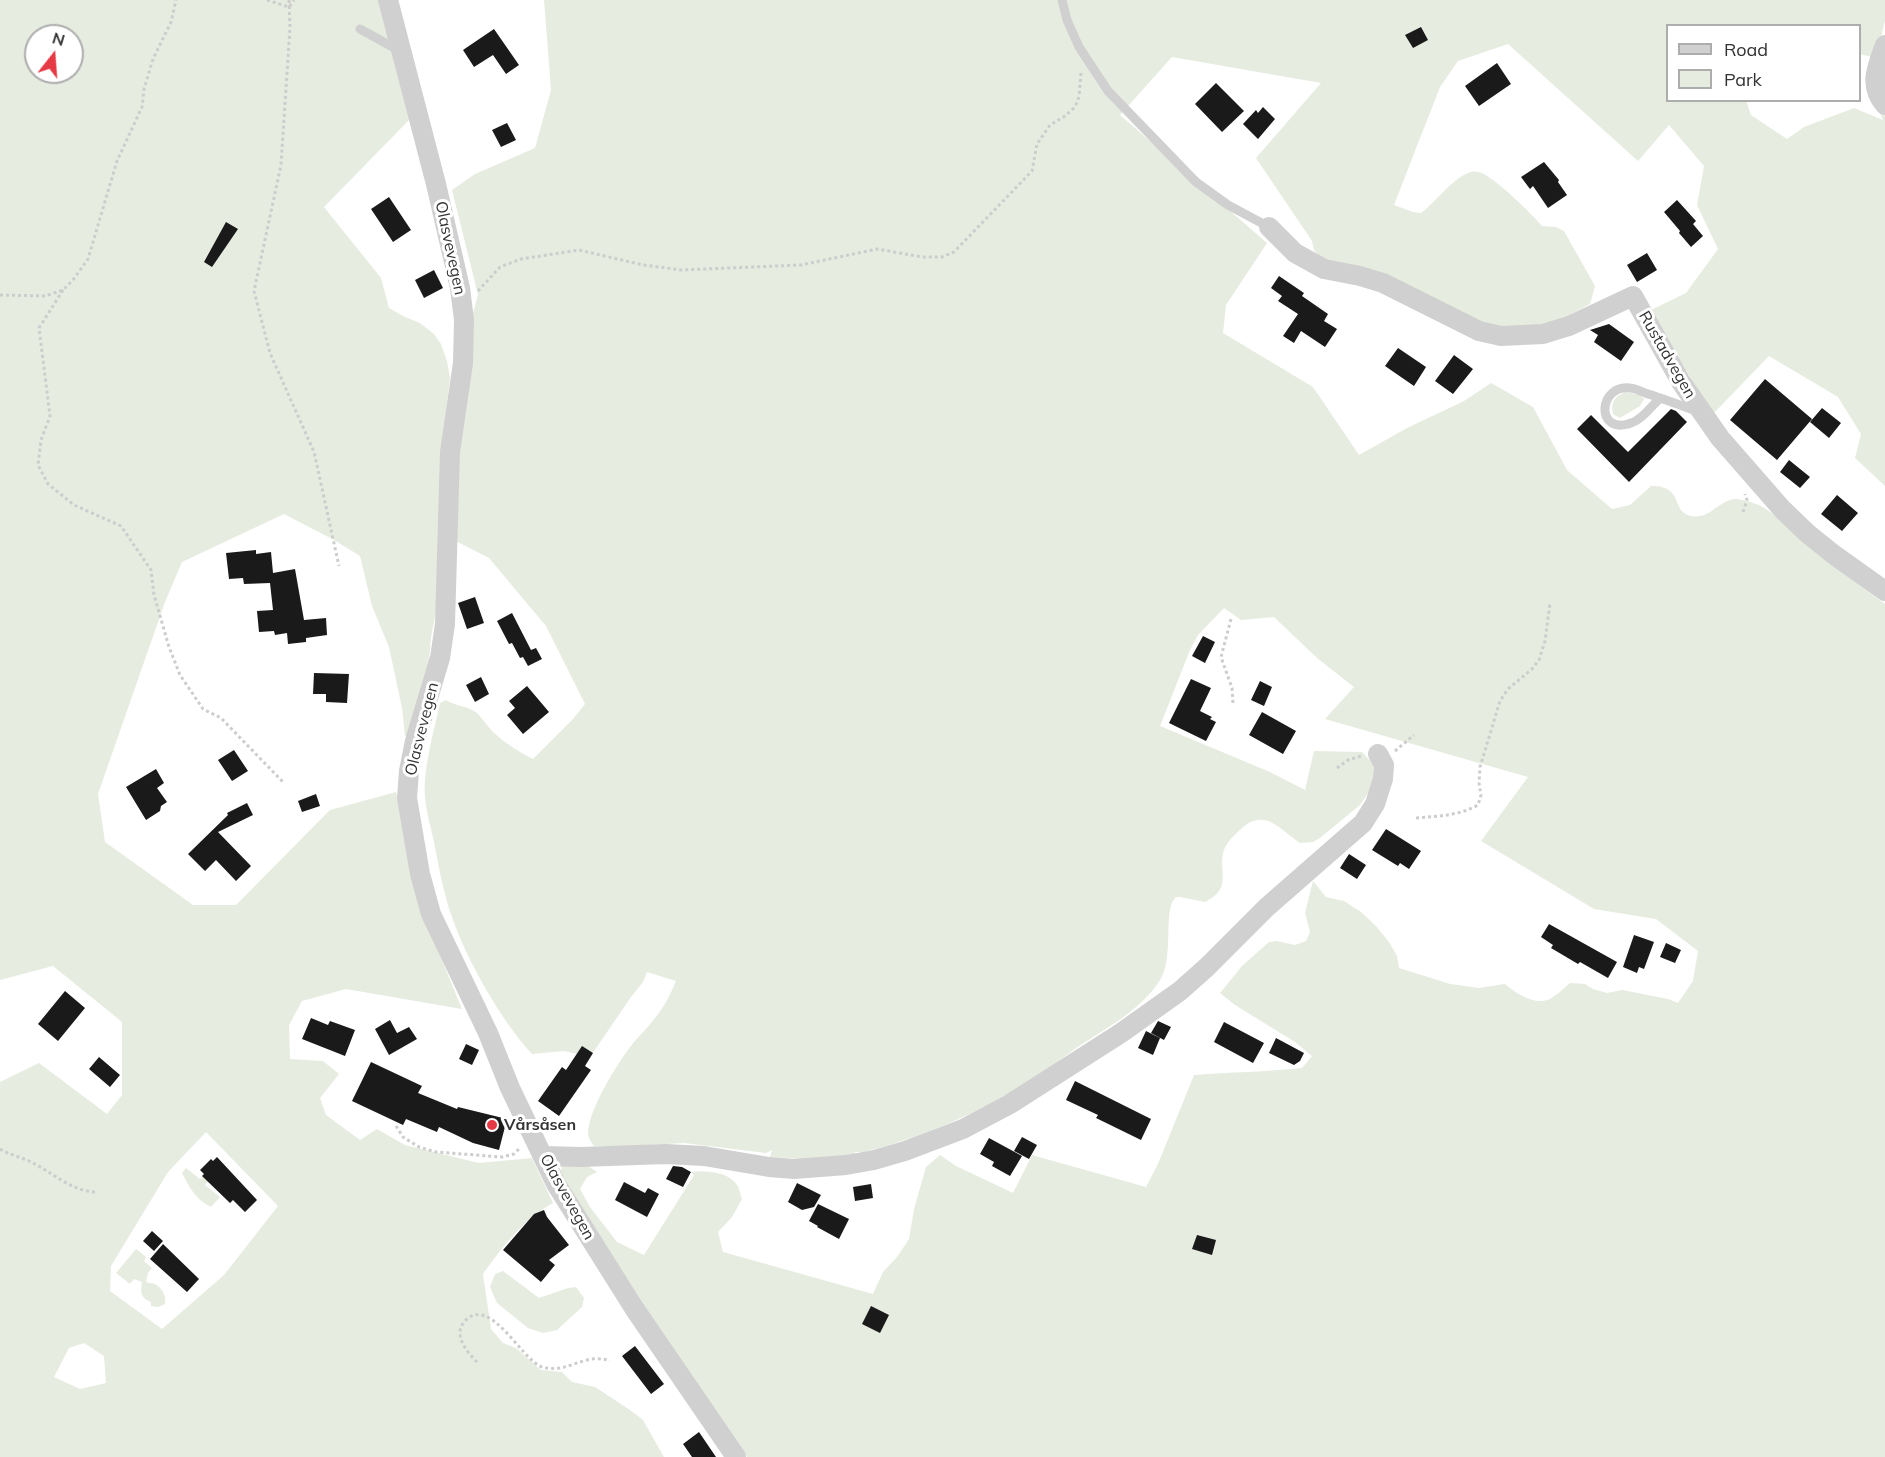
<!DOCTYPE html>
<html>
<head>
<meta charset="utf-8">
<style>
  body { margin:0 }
  #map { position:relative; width:1885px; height:1457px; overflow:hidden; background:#fff; font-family:Mulish,sans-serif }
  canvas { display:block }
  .legend { position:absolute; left:1666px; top:24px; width:195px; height:78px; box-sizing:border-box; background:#fff; border:2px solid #adadad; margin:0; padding:8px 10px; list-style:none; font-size:18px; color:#333 }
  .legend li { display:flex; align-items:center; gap:12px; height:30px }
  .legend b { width:30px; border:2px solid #adadad }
  .north { position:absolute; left:24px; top:24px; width:60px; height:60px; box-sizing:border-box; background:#fff; border:2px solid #adadad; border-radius:50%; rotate:17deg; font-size:16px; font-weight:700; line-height:24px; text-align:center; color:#333 }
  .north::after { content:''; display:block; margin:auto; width:21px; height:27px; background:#e63946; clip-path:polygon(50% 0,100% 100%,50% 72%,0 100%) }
</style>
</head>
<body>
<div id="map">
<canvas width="1885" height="1457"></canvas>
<ul class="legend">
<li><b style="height:8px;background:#d0d0d0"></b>Road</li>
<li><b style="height:16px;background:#e6ecdf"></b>Park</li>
</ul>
<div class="north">N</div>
</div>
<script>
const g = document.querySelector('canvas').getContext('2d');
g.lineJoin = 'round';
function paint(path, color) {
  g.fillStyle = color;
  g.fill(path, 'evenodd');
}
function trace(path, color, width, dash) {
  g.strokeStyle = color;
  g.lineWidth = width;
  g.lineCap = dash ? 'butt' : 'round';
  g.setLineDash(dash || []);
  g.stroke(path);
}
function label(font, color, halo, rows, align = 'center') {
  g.font = font + ' Mulish,sans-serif';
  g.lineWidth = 6;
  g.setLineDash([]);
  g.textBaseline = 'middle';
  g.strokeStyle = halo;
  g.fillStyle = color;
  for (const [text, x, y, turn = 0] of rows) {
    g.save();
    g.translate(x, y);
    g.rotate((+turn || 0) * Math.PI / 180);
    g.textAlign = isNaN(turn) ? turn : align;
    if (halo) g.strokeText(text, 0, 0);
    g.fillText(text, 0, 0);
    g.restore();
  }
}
paint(new Path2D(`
  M0 0H378L410 119 324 207 381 278 389 308 403 316 420 323 434 334 441 344 447 361 450 378 442 446 440 591 431 637 428 673 412 734 405 736 402 708 389 647 372 606 360 556 334 540 284 514 182 562 165 602 98 794 105 842 193 905H236L330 810 396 792 419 904 462 1009 346 989 302 1001 289 1025 290 1059 323 1061 339 1074 320 1098 326 1115 360 1140 377 1129 405 1145 479 1163 532 1158 553 1203C523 1220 503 1246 483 1274L491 1329 503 1343 516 1348 541 1370 562 1372 572 1382 595 1387 630 1410 643 1420 664 1457H0V1082L39 1063 107 1114 122 1095V1022L53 966 0 980ZM36 36H72V72H36ZM206 1132 278 1206 224 1275 162 1329 110 1291 111 1266 168 1172ZM84 1343 104 1356 106 1383 80 1389 54 1377 69 1348Z
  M544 0H1885V21L1876 57 1885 59V486L1855 458 1861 434 1838 397 1769 356 1712 415 1651 310 1686 293 1718 249 1697 205 1704 166 1669 125 1638 161 1508 44 1458 61 1440 87 1394 205 1413 212 1421 213C1436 202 1451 180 1468 173 1472 171 1477 171 1482 173 1498 181 1530 212 1542 226L1556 227 1564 231 1595 286 1590 304 1552 324 1535 330 1484 327 1320 258 1314 250 1312 241 1256 158 1321 83 1172 57 1120 115 1267 243 1226 305 1223 333 1313 387 1359 455 1407 428 1464 401 1491 383 1533 407 1567 470 1612 509 1630 505 1651 486C1685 486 1670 511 1691 516 1710 520 1718 500 1736 499 1742 499 1753 503 1759 505 1777 514 1793 532 1809 545 1833 566 1859 585 1885 604V1457H747L668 1349 560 1174 562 1166 587 1165 597 1172 587 1177 580 1189 590 1207 617 1242 644 1255 694 1175 691 1172C705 1171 728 1171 737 1185 740 1189 740 1195 742 1199L732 1217 718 1232 723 1252 873 1294 883 1272 897 1257 909 1239 914 1209 926 1167 940 1155 956 1166 1013 1193 1032 1155 1146 1187 1158 1164 1194 1075C1231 1072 1266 1072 1302 1068L1312 1056 1295 1042 1235 1005 1220 993 1242 966 1269 942 1277 941 1295 945 1306 941 1310 932 1305 913 1313 881 1326 897 1344 901 1361 912 1376 926 1389 942 1397 956 1399 968 1450 984 1479 988 1505 984C1517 994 1535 1006 1550 999 1557 995 1564 988 1570 983L1585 984 1593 989 1607 993 1622 990 1668 999 1678 1003 1693 981 1698 951 1656 919 1594 909 1481 841 1528 777 1325 719 1354 687 1317 658 1274 617 1241 620 1224 608 1198 635 1190 650 1160 726 1270 772 1305 790 1314 751 1362 752 1373 764 1374 773 1371 789 1360 805 1320 838 1313 842 1300 843C1280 830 1265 807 1241 829 1234 835 1227 842 1224 850 1217 870 1234 888 1205 902L1180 897H1176C1162 909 1175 957 1160 980 1141 1010 1108 1027 1079 1046 1063 1057 1048 1070 1031 1080 979 1113 923 1137 864 1152H855L854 1156 801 1159 770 1157 772 1150 766 1153 684 1143 629 1146H594C593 1145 589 1139 589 1138 583 1117 620 1059 634 1042 642 1033 651 1024 658 1014 666 1004 671 993 676 981L647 972 643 982 631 997 590 1057 564 1051 532 1054C502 1022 466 959 452 917 443 892 439 867 434 842 431 827 426 812 425 797 423 768 434 731 440 703L446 700C456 707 467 705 477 713 483 719 487 726 493 732 505 743 519 752 533 759L573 719 585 704 546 626 489 558 452 539 469 327 478 295 452 190 475 174 535 148 551 90ZM1668 26H1860V54L1875 58 1877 105 1883 120 1854 108 1804 127 1787 139 1751 115 1746 100H1668Z
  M1625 392 1640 395 1644 399 1640 406 1620 418 1613 414C1611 402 1614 397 1625 392Z
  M186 1168 200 1179 204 1176 209 1180 205 1185 220 1197 211 1207C195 1199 190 1188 182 1173Z
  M136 1249 146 1257 144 1261 152 1268 148 1273 146 1281 148 1283C159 1282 167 1294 165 1304L158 1307 151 1306V1302C141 1298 140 1293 142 1282L134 1279 130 1284 116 1273Z
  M503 1271 539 1298 568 1288 576 1287 584 1298 582 1307 557 1330 543 1333 528 1328 497 1303 490 1287 495 1274Z`), '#e6ecdf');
paint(new Path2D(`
  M1421 27 1428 40 1413 48 1405 35Z
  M494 29 519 65 506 74 493 55 474 67 463 50Z
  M1497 63 1511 84 1479 106 1465 86Z
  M1216 83 1244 111 1222 132 1195 104Z
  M1263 107 1275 119 1258 139 1243 124 1256 110 1258 113Z
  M507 123 516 140 501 147 492 130Z
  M1544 162 1559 180 1558 182 1567 195 1548 208 1533 186 1530 189 1521 177Z
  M389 197 411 230 393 242 371 209Z
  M1677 200 1696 221 1693 224 1703 236 1691 247 1679 233 1680 231 1664 212Z
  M226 222 238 229 212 267 204 262Z
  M1647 253 1657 270 1637 282 1627 265Z
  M434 270 443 288 424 298 415 280Z
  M1279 276 1304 293 1302 296 1328 314 1324 321 1337 329 1325 347 1301 331 1294 343 1283 336 1298 314 1278 301 1282 296 1271 288Z
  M1609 324 1634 342 1621 361 1594 342 1598 335 1590 330Z
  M1398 348 1426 367 1414 386 1385 366Z
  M1454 355 1473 369 1453 394 1435 381Z
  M1765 379 1812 419 1777 460 1730 420Z
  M1822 408 1841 423 1829 438 1810 422Z
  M1671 409 1676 411 1687 422 1629 482 1577 429 1591 415 1628 452Z
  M1789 460 1810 477 1800 488 1780 472Z
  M1837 495 1858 513 1842 531 1821 514Z
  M256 550V554L271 552 273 573 295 569 304 620 326 618 327 635 306 638V642L288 644 287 633 275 635 274 631 259 632 257 611 273 610 270 583 244 584 243 578 229 579 226 553Z
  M475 597 484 623 467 629 458 603Z
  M512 613 531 650 536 648 542 659 528 666 523 657 520 658 512 643 509 644 497 621Z
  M1203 636 1215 642 1205 663 1192 656Z
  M314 673 349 674 347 703 326 702V694H313Z
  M481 677 489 694 475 702 466 685Z
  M1191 679 1211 688 1200 711 1212 717 1210 719 1216 722 1206 741 1169 723Z
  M1260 681 1272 687 1264 706 1251 700Z
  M527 686 549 712 523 734 507 715 515 708 509 701Z
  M1262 712 1296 731 1283 754 1249 735Z
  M234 750 248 771 232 781 218 760Z
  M156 769 164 783 157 788 167 802 161 806 160 811 146 820 126 787Z
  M316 794 320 806 302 812 298 801Z
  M247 803 253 815 218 832 251 866 236 881 216 860 205 871 188 854 228 815 227 813Z
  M1386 829 1421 851 1409 869 1400 863 1398 866 1372 850Z
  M1349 854 1366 865 1357 879 1340 868Z
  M1549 924 1617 962 1608 978 1580 962 1578 964 1551 948 1553 945 1541 937Z
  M1634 935 1654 942 1644 969 1639 967 1637 973 1623 967Z
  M1666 943 1681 950 1675 963 1660 957Z
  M65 991 85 1008 58 1041 38 1024Z
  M311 1018 328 1025 330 1021 355 1030 345 1056 302 1039Z
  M390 1020 397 1033 409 1027 417 1039 389 1055 375 1029Z
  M1158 1021 1171 1027 1164 1040 1151 1033Z
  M1224 1022 1264 1043 1253 1063 1214 1042Z
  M1146 1031 1160 1038 1153 1055 1138 1048Z
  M1276 1038 1304 1053 1300 1061 1294 1065 1269 1053Z
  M466 1044 479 1050 472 1065 459 1059Z
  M582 1046 593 1053 585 1066 591 1070 559 1116 538 1101 562 1067 566 1070Z
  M99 1057 120 1075 110 1087 89 1069Z
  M371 1062 422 1086 418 1093 457 1109 458 1107 507 1119 499 1150 473 1143 439 1127 437 1132 406 1119 403 1125 352 1101Z
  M1075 1081 1151 1119 1141 1140 1096 1118 1098 1115 1066 1100Z
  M1022 1137 1037 1145 1029 1159 1014 1151Z
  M989 1138 1022 1156 1010 1176 992 1166 994 1162 980 1154Z
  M217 1157 257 1200 245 1212 233 1200 230 1203 202 1176 204 1174 200 1170 211 1159 213 1161Z
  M673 1166 682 1167 691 1172 683 1187 666 1179Z
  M624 1182 645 1193 648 1188 659 1194 647 1217 615 1200Z
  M797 1183 821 1195 814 1207 802 1210 788 1202Z
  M871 1184 873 1198 855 1201 853 1187Z
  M818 1204 849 1219 839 1239 817 1227 818 1226 809 1221Z
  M544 1210 547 1217 569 1245 549 1260 555 1265 541 1282 503 1250 534 1214Z
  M152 1231 163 1241 154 1251 143 1241Z
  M1197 1235 1216 1240 1212 1255 1192 1249Z
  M163 1244 199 1279 187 1292 150 1259Z
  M871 1306 889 1315 880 1333 862 1324Z
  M635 1346 664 1384 651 1394 622 1356Z
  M699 1432 716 1457H692L683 1444Z`), '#1a1a1a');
trace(new Path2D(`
  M267 0 289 7 294 0
  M289 0 290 27 281 165 254 291 270 353 314 452 339 566
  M63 290 39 328 50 416 41 440 38 465 48 484 74 505 121 526 151 570 154 595 169 647 180 675 203 709 221 718 283 782
  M478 291 500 267 521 259 579 250 643 265 682 270 801 265 877 249 922 257H942L954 252 1032 171 1037 144 1050 125 1065 116 1075 107 1079 97 1081 73
  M0 295 45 296 63 290 73 280 88 259 117 161 142 107 144 89 153 59 171 22 176 0
  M1743 512 1747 500 1745 494
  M1231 619 1221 657 1232 688 1233 703
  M1395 751 1414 735
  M1337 768 1348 760 1361 756
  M1416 818C1438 816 1458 816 1478 805L1481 795 1479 783 1480 767 1500 701 1508 689 1532 669 1539 660 1545 641 1550 603
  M396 1126 403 1137 419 1147 436 1152 502 1157 514 1154 519 1149
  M0 1149C10 1155 21 1157 31 1162 52 1172 71 1191 95 1192
  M477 1362C466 1351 451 1333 467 1319 492 1298 521 1359 542 1367 559 1372 571 1364 587 1360 594 1358 602 1359 610 1360`), '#cdcdcd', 3, [3, 3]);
trace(new Path2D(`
  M1062 0 1067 20 1079 47 1108 91 1196 182 1228 205 1269 227
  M360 29 400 51
  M1660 398C1651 407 1641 421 1628 424 1595 433 1599 384 1630 388 1635 388 1642 392 1648 394 1664 399 1680 405 1696 411`), '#d0d0d0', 9);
trace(new Path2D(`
  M388 0 436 184 460 288 464 320 463 363 450 452 445 624 440 658 415 741 409 771 407 798 420 874 431 914 488 1033 510 1088 556 1184 634 1308 736 1457
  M1885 45C1877 67 1868 85 1885 105
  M1269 227 1295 253 1324 269 1360 276 1383 283 1479 331 1501 336 1543 334 1569 326 1633 296 1681 382 1720 438 1782 509 1807 533 1833 554 1885 591
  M543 1156 581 1157 666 1154 704 1156 769 1167 794 1169 846 1165 874 1160 905 1151 963 1129 1010 1104 1121 1033 1180 991 1207 967 1267 907 1363 823 1375 804 1383 779 1384 765 1378 754`), '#d0d0d0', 20);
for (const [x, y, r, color] of [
  [492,1125,6,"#e63946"]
]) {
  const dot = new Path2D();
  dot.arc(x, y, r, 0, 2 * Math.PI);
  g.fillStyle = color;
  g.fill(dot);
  trace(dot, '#fff', 2);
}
label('16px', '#333', '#fff', [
  ["Olasvevegen",450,248,78],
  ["Rustadvegen",1667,355,60],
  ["Olasvevegen",422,729,-76],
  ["Olasvevegen",567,1197,61]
]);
label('bold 16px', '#333', '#fff', [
  ["Vårsåsen",504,1125]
], 'left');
</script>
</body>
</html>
